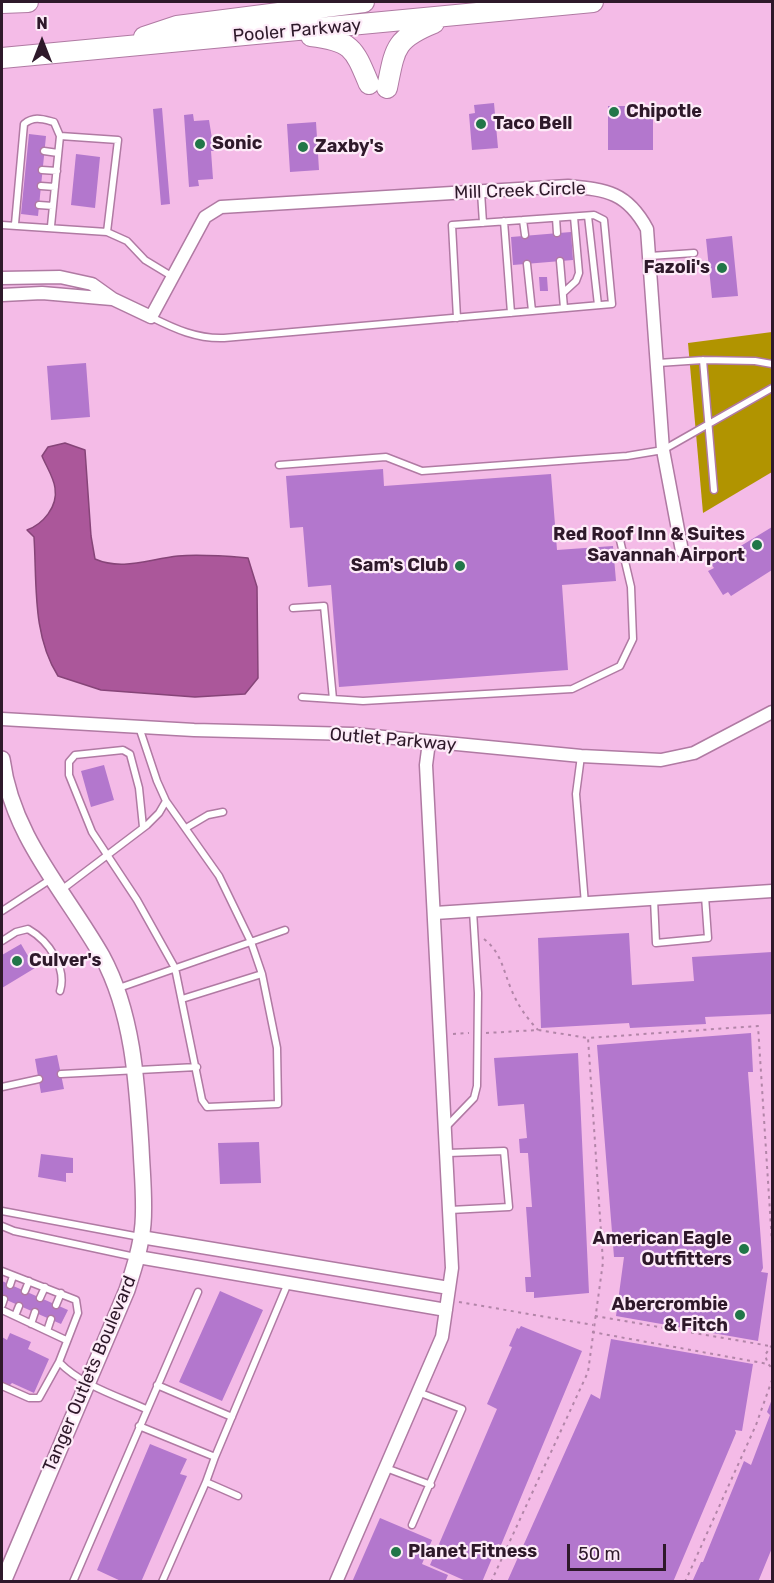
<!DOCTYPE html>
<html>
<head>
<meta charset="utf-8">
<style>
  body { margin:0 }
  #map { position:relative; width:774px; height:1583px; overflow:hidden; background:#f4bbe7; font-family:Rubik,sans-serif }
  canvas { display:block }
  .frame { position:absolute; inset:0; border:3px solid #2e192a; pointer-events:none }
  .north { position:absolute; left:12px; top:12px; width:60px; height:60px; -webkit-text-stroke:4px #fdebf8; paint-order:stroke; rotate:0deg; font-size:16px; font-weight:700; line-height:24px; text-align:center; color:#2e192a }
  .north::after { content:''; display:block; margin:auto; width:21px; height:27px; background:#2e192a; clip-path:polygon(50% 0,100% 100%,50% 72%,0 100%) }
  .scale { position:absolute; left:567px; top:1544px; width:99px; height:27px; box-sizing:border-box; border:3px solid #2e192a; border-top:0; padding-left:8px; font-size:18px; line-height:21px; white-space:nowrap; color:#2e192a; -webkit-text-stroke:4px #fdebf8; paint-order:stroke }
</style>
</head>
<body>
<div id="map">
<canvas width="774" height="1583"></canvas>
<div class="frame"></div>
<div class="north">N</div>
<div class="scale">50 m</div>
</div>
<script>
const g = document.querySelector('canvas').getContext('2d');
g.lineJoin = 'round';
function paint(path, color) {
  g.fillStyle = color;
  g.fill(path, 'evenodd');
}
function trace(path, color, width, dash) {
  g.strokeStyle = color;
  g.lineWidth = width;
  g.lineCap = dash ? 'butt' : 'round';
  g.setLineDash(dash || []);
  g.stroke(path);
}
function label(font, color, halo, rows, align = 'center') {
  g.font = font + ' Rubik,sans-serif';
  g.lineWidth = 4.5;
  g.setLineDash([]);
  g.textBaseline = 'middle';
  g.strokeStyle = halo;
  g.fillStyle = color;
  for (const [text, x, y, turn = 0] of rows) {
    g.save();
    g.translate(x, y);
    g.rotate((+turn || 0) * Math.PI / 180);
    g.textAlign = isNaN(turn) ? turn : align;
    if (halo) g.strokeText(text, 0, 0);
    g.fillText(text, 0, 0);
    g.restore();
  }
}
paint(new Path2D(`
  M772 332V472L703 513 688 343Z`), '#b19400');
const water = new Path2D(`
  M65 443 85 450 91 536 95 559C122 571 149 559 178 556 202 554 224 556 248 558L257 587 258 678 245 694 195 697 101 690 58 676C32 635 37 583 34 537L27 530C43 524 58 507 55 488 54 478 46 466 42 456L48 447Z`);
paint(water, '#ab579a');
trace(water, '#864478', 1.5);
paint(new Path2D(`
  M494 103 498 148 472 150 469 114 475 113 474 105Z
  M608 106H653V150H608Z
  M162 108 170 204 161 205 153 109Z
  M193 114 194 121 209 120 214 151H211L213 179 198 180 199 186 189 187 184 115Z
  M316 122 319 170 290 172 287 124Z
  M29 134 46 136 38 216 21 214Z
  M76 154 100 157 95 208 71 205Z
  M571 232 573 260 513 265 511 237Z
  M732 236 738 296 712 298 706 239Z
  M539 277H547L548 291H540Z
  M86 363 90 417 51 420 47 366Z
  M383 469 384 486 551 474 557 550 613 546 616 581 562 585 568 670 339 687 331 585 308 587 303 527 290 528 286 476Z
  M772 527V570L731 596 728 592 723 595 708 571 714 568 711 564Z
  M104 765 114 800 91 807 81 771Z
  M629 933 632 985 694 981 692 957 772 952V1014L705 1017 706 1024 630 1028 629 1023 541 1028 538 938Z
  M21 944 35 968 2 988V955Z
  M751 1033 753 1072H748L763 1268 761 1272 768 1273 758 1341 616 1316 624 1257H614L597 1045Z
  M578 1053 589 1293 534 1298V1292H526L525 1277H531L526 1207H532L528 1153H520L519 1139 527 1138 524 1104 498 1106 494 1058Z
  M57 1055 64 1089 41 1093 35 1059Z
  M259 1142 261 1183 220 1184 218 1143Z
  M41 1154 73 1158V1173H66V1182L38 1177Z
  M2 1281 68 1310 61 1324 2 1298Z
  M220 1291 263 1310 222 1401 179 1382Z
  M521 1326 582 1351 501 1545 498 1544 482 1582H468L430 1565 497 1409 487 1404 512 1347 509 1346 517 1328 519 1329Z
  M10 1333 31 1342 28 1349 49 1359 34 1393 12 1383 9 1386 2 1383V1337L7 1340Z
  M611 1339 753 1364 742 1431 735 1430 736 1433 673 1582H507L591 1394 600 1399Z
  M772 1399V1548L758 1582H692L701 1562H703L744 1461 751 1465 770 1415 767 1412Z
  M150 1444 187 1459 180 1474 187 1476 141 1582H123L97 1570Z
  M380 1518 432 1540 422 1564 448 1575 445 1582H352Z`), '#b377cd');
const service = new Path2D(`
  M60 136 118 140 107 232
  M44 151 58 153
  M42 170 57 171
  M41 186 55 187
  M481 192 483 223
  M39 205 53 206
  M588 216 598 305
  M556 218 557 233
  M523 220 525 235
  M504 221 511 313
  M15 224 24 124C34 116 42 119 54 122L60 136 51 226
  M2 225 107 232 127 241 145 260 173 277
  M650 256 694 253
  M560 261 564 308
  M527 264 532 311
  M563 293 576 281 579 273 574 217
  M151 317C175 329 197 339 224 338L612 304 604 220 594 215 452 225 457 318
  M658 363 703 360
  M279 465 386 457 422 471 627 456 663 450 772 388
  M714 490 703 360 755 361 772 364
  M293 608 324 606 333 699
  M302 697 363 701 572 689 620 666 633 639 631 587 619 536
  M581 756 576 794 585 904
  M166 801 219 876 251 942 262 974 182 999
  M143 827 139 788 130 754 123 750 75 755 69 762V775L92 832 137 900 175 968 202 1100 207 1107 278 1104 277 1048 262 974
  M186 828 208 815 223 812
  M60 891 147 825 159 813 166 801 157 781 139 727
  M654 899 656 943 708 938 705 896
  M2 911 51 879
  M2 941 16 932 28 929C49 941 67 968 60 991
  M116 989 285 930
  M61 1074 197 1067
  M2 1087 39 1079
  M446 1127 474 1098 477 1086 478 993 473 911
  M448 1153 504 1151 509 1207 450 1210
  M2 1211 140 1237
  M2 1226 14 1231 135 1257
  M2 1271 76 1300 78 1313 59 1362C81 1385 117 1396 146 1409
  M10 1285 13 1276
  M25 1291 29 1281
  M40 1298 45 1287
  M2 1305 4 1299
  M56 1305 61 1293
  M2 1310 66 1340
  M15 1316 19 1306
  M31 1324 35 1312
  M47 1331 51 1319
  M157 1385 232 1417
  M2 1386 29 1398H39L59 1362
  M139 1426 215 1457 206 1482
  M215 1457 288 1283
  M386 1468 431 1485
  M412 1525 462 1409 418 1392
  M73 1582 198 1292
  M162 1582 206 1482 238 1496`);
const minor = new Path2D(`
  M2 278 60 277 92 284 113 299 151 317 205 217 221 207 568 186C607 190 627 192 647 229L663 450 682 551
  M2 295 42 293 112 299
  M2 719 194 730 353 734 581 756 661 760 694 753 772 712
  M435 913 772 891
  M141 1237 449 1288
  M138 1257 446 1310
  M336 1582 442 1337 452 1268 426 765 429 742`);
const tertiary = new Path2D(`
  M2 759C12 837 65 891 102 956 133 1013 137 1083 141 1147 142 1172 145 1199 143 1224 141 1247 134 1268 127 1290L3 1582`);
const primary = new Path2D(`
  M2 3 28 2
  M311 36C352 41 354 48 369 84
  M144 37 177 26 364 2
  M2 58 593 2
  M387 88C395 49 394 39 434 23`);
trace(service, '#b07aa3', 9);
trace(minor, '#b07aa3', 15);
trace(tertiary, '#b07aa3', 18);
trace(primary, '#b07aa3', 22);
trace(new Path2D(`
  M484 939C502 953 503 971 512 991 518 1006 527 1018 538 1030
  M486 1033 538 1030 588 1038
  M453 1034 469 1033
  M459 1302 593 1325
  M595 1316 770 1346
  M592 1332 768 1364
  M772 1345 765 1355 768 1364 772 1368
  M491 1582 588 1372 603 1262 588 1038 758 1026 772 1243
  M685 1582 756 1425 772 1380`), '#b285a8', 2, [3, 4.5]);
trace(service, '#fff', 6);
trace(minor, '#fff', 12);
trace(tertiary, '#fff', 15);
trace(primary, '#fff', 20);
for (const [x, y, r, color] of [
  [614,112,6,"#217648"],
  [481,124,6,"#217648"],
  [200,144,6,"#217648"],
  [303,147,6,"#217648"],
  [722,268,6,"#217648"],
  [757,545,6,"#217648"],
  [460,566,6,"#217648"],
  [17,961,6,"#217648"],
  [744,1249,6,"#217648"],
  [740,1315,6,"#217648"],
  [396,1552,6,"#217648"]
]) {
  const dot = new Path2D();
  dot.arc(x, y, r, 0, 2 * Math.PI);
  g.fillStyle = color;
  g.fill(dot);
  trace(dot, '#fdebf8', 2);
}
label('18px', '#2e192a', '#fdebf8', [
  ["Pooler Parkway",297,31,-5],
  ["Mill Creek Circle",520,191,-2],
  ["Outlet Parkway",393,740,5],
  ["Tanger Outlets Boulevard",90,1374,-67]
]);
label('bold 18px', '#2e192a', '#fdebf8', [
  ["Chipotle",626,112],
  ["Taco Bell",493,124],
  ["Sonic",212,144],
  ["Zaxby's",315,147],
  ["Fazoli's",710,268,"right"],
  ["Red Roof Inn & Suites",745,535,"right"],
  ["Savannah Airport",745,556,"right"],
  ["Sam's Club",448,566,"right"],
  ["Culver's",29,961],
  ["American Eagle",732,1239,"right"],
  ["Outfitters",732,1260,"right"],
  ["Abercrombie",728,1305,"right"],
  ["& Fitch",728,1326,"right"],
  ["Planet Fitness",408,1552]
], 'left');
</script>
</body>
</html>
